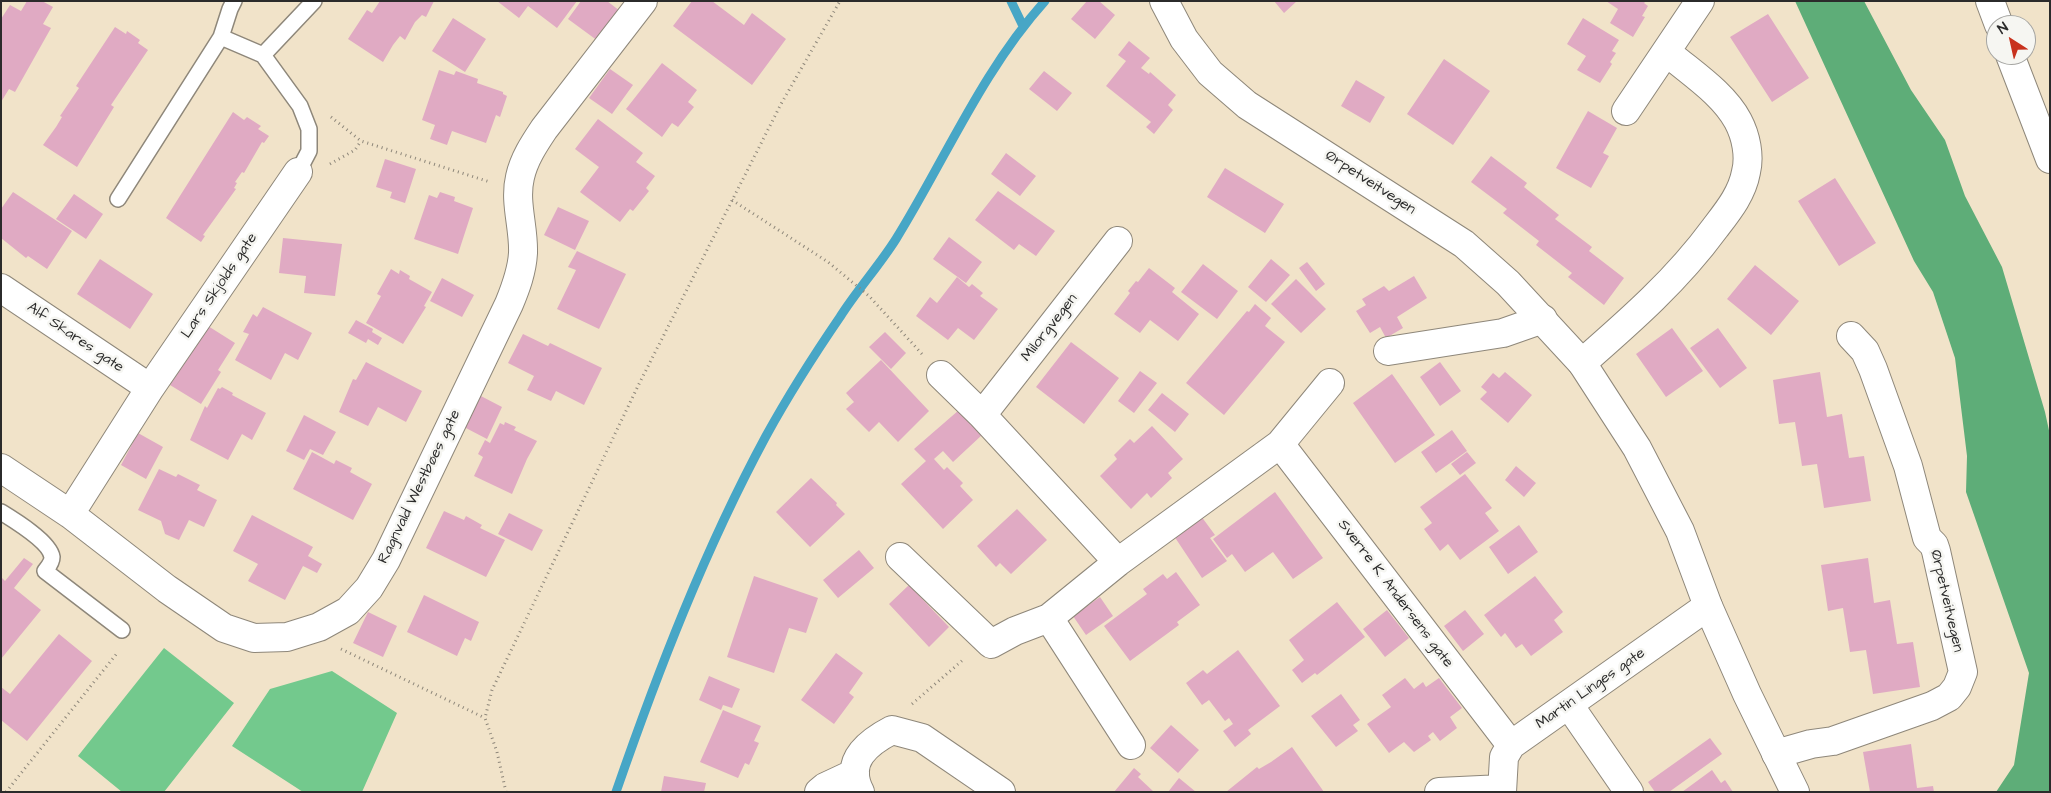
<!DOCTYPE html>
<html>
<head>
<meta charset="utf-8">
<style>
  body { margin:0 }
  #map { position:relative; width:2051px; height:793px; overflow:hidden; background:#f1e3c9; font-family:"Architects Daughter",sans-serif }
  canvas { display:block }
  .frame { position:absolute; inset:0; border:2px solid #2b2b2b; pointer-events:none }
  .north { position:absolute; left:1986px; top:15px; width:50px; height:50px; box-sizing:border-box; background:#f6f6f2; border:1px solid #a5a5a2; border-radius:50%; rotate:325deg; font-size:14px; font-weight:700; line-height:20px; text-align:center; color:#2b2b2b }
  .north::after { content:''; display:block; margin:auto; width:18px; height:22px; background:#c8321e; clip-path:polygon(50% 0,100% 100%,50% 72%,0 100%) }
</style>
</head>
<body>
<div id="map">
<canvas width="2051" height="793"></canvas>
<div class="frame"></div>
<div class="north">N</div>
</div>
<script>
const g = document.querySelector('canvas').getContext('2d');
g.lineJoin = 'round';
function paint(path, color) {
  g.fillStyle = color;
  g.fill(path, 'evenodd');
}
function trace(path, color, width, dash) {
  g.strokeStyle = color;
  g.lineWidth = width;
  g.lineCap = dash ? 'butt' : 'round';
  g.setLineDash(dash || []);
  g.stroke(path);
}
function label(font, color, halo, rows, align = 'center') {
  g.font = font + ' "Architects Daughter",sans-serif';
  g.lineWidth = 5;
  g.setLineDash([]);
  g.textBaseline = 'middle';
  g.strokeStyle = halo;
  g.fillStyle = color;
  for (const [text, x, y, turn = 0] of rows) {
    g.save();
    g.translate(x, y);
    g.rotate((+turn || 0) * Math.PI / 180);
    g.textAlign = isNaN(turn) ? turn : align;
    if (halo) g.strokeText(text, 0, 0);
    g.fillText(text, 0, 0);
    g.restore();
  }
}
paint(new Path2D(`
  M164 648 234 703 164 792H122L78 756Z
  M332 671 397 713 362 792H303L232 746 270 689Z`), '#73c98d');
paint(new Path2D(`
  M1795 1H1864L1911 90 1945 140 1965 196 2002 267 2045 412 2050 435V792H1996L2014 765 2029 673 1966 492 1967 456 1955 358 1933 292 1914 261Z`), '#5ead78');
trace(new Path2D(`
  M1011 1 1023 26
  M616 792C658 671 705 549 766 436 788 396 814 355 840 317 857 290 879 266 896 239 945 160 982 71 1045 1`), '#47a6c6', 9);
paint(new Path2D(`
  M27 1H42L53 7 43 24 51 28 15 92 9 89 1 102V19L10 5 21 11Z
  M380 1H434L426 17 422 15 415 22 405 40 400 36 393 45 383 62 348 39 367 10 372 13Z
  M497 1H577L557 28 528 6 519 18Z
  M581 1H607L620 11 598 41 568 19Z
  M692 1H712L744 25 752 13 786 39 752 85 673 26Z
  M1087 1H1099L1115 15 1095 39 1071 19Z
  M1274 1H1297L1284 13Z
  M1606 1H1646L1644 3 1648 6 1642 16 1645 17 1633 37 1610 23 1618 9Z
  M1768 14 1809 78 1772 102 1730 37Z
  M453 18 486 39 465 72 432 51Z
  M1583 18 1619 40 1612 51 1616 53 1610 62 1612 64 1600 83 1577 70 1586 56 1567 44Z
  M115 27 126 34 127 31 140 40 138 43 148 50 111 105 114 107 77 167 43 145 56 127 62 117 60 116 79 88 76 86Z
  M1129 41 1150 58 1141 68 1149 74 1150 72 1176 95 1168 105 1173 110 1154 134 1146 127 1151 122 1106 86 1126 61 1118 55Z
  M1444 59 1490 91 1453 145 1407 114Z
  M662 63 697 90 688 102 694 107 678 127 672 123 662 137 626 109Z
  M610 69 633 85 612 114 589 98Z
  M439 70 454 75 456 71 478 79 477 83 503 92V94L507 96 500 117 496 115 486 143 452 131 447 145 430 139 435 125 422 120Z
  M1044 71 1072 93 1057 111 1029 89Z
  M1356 80 1385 97 1370 123 1341 106Z
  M1588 111 1617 128 1603 153 1609 156 1591 188 1556 168Z
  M233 112 244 120 247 117 261 126 258 129 269 136 264 143 262 142 244 173 242 172 235 182 237 183 234 188 236 189 203 235 205 236 201 242 166 218Z
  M598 119 643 153 636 162 655 176 646 188 649 191 633 211 630 209 620 222 580 192 599 167 575 149Z
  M1006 153 1036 176 1020 196 991 174Z
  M1491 156 1527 183 1524 187 1559 215 1555 219 1592 247 1589 251 1624 278 1604 305 1568 277 1572 273 1536 245 1539 241 1503 213 1507 209 1471 182Z
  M385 159 416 169 405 203 390 198 392 192 376 187Z
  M1225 168 1284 204 1265 233 1207 197Z
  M1835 178 1876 243 1839 266 1798 201Z
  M998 191 1055 231 1036 256 1019 244 1014 250 975 220Z
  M13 192 72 231 47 269 28 256 26 258 1 238V209Z
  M440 192 455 197 454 201 473 208 458 254 414 239 429 195 437 198Z
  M74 194 103 214 86 239 56 219Z
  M558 207 589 221 575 250 544 235Z
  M949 237 982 262 966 283 933 259Z
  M283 238 342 244 335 296 304 293 306 276 279 273Z
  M577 251 626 274 599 329 557 309 576 270 568 267Z
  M100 259 153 294 130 329 77 294Z
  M1271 259 1290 275 1266 302 1248 287Z
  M1307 262 1325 284 1316 291 1299 268Z
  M1203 264 1238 291 1217 319 1181 292Z
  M1755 265 1799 301 1771 335 1727 299Z
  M1149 268 1175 288 1172 292 1199 314 1178 341 1150 320 1140 333 1114 314 1130 293 1128 291 1136 281 1138 282Z
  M391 269 399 274 400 270 410 276 409 279 432 292 424 306 426 307 403 344 366 323 381 296 377 294Z
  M1414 276 1427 298 1397 317 1403 328 1386 338 1380 327 1370 333 1356 311 1366 305 1362 299 1384 286 1389 291Z
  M957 277 969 287 972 284 983 293 980 296 998 309 974 340 958 328 948 340 916 316 930 297 937 303Z
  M442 278 474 295 462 317 430 301Z
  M1296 279 1326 309 1301 333 1271 304Z
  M1255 304 1271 318 1265 326 1285 342 1224 415 1186 383 1247 311 1249 312Z
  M263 307 312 333 298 360 285 353 271 380 235 360 249 334 243 332 253 314 257 317Z
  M356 320 373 329 372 332 382 338 378 345 368 339 366 343 348 333Z
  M208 326 235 343 218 370 221 372 201 404 170 385Z
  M1672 328 1703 371 1666 397 1636 354Z
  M1718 328 1747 368 1720 388 1690 348Z
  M885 332 906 353 891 369 869 347Z
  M523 334 548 346 550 343 602 368 584 405 556 391 551 401 527 390 534 376 508 363Z
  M1071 342 1119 378 1084 424 1036 387Z
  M881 360 929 411 898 442 879 422 869 432 846 409 854 402 846 393Z
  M366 362 422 391 406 422 378 407 368 426 339 412 353 379 356 380Z
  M1440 362 1461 391 1440 406 1420 377Z
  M1140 371 1157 383 1134 413 1118 401Z
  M1505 372 1532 395 1508 423 1480 399 1487 392 1481 387 1493 373 1499 378Z
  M1820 372 1827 417 1842 414 1849 458 1864 456 1871 501 1824 508 1817 464 1802 466 1795 422 1779 424 1773 380Z
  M1392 374 1435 435 1395 463 1353 403Z
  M222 387 233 393 232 395 266 413 252 440 242 434 228 460 190 440 205 406 207 408 218 388 220 389Z
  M1162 393 1189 414 1175 432 1148 410Z
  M477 394 502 407 487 439 462 426Z
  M959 410 982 435 953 462 943 451 934 459 944 470 947 467 963 483 960 486 973 500 943 529 901 484 926 461 914 449Z
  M304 415 336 432 323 455 310 449 304 460 286 451Z
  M505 422 516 427 514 430 537 441 527 459 512 494 474 476 483 457 478 454 485 440 490 443 500 423 504 425Z
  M1152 426 1183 459 1168 473 1172 478 1151 498 1147 493 1131 509 1100 476 1117 459 1114 455 1130 439 1134 443Z
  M1452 430 1467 451 1436 473 1421 452Z
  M138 433 163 447 146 479 121 465Z
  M312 452 334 464 336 460 352 468 350 472 372 484 353 520 293 489Z
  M1467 452 1476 463 1460 475 1451 464Z
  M1516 466 1536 483 1524 497 1505 480Z
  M159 469 176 477 178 474 200 485 197 490 217 500 204 527 189 520 179 540 165 534 161 521 138 510Z
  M1465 474 1492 508 1485 513 1499 531 1460 560 1448 544 1440 551 1424 529 1432 523 1420 507Z
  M811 478 837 503 836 505 845 514 810 547 776 512Z
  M1275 492 1323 558 1293 579 1273 552 1245 572 1232 554 1227 558 1213 539Z
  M1017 509 1047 540 1011 574 1000 563 996 567 977 546Z
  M444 511 464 520 466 516 482 525 480 528 505 540 486 577 426 548Z
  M509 513 543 530 532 551 498 534Z
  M252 515 313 547 308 556 322 564 317 573 303 566 285 600 248 581 258 564 233 551Z
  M1201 516 1215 535 1210 538 1227 561 1202 578 1174 536Z
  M1519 525 1538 552 1508 574 1489 547Z
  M859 550 874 568 838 598 823 580Z
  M24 558 33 564 14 588 41 610 1 659V577L5 581Z
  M1868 558 1874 603 1890 600 1897 644 1913 642 1920 687 1873 694 1866 650 1850 652 1843 608 1828 611 1821 565Z
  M1176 572 1200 605 1177 622 1179 625 1130 661 1104 626 1147 594 1143 589 1163 574 1167 579Z
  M754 576 818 598 806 633 789 628 774 673 727 657Z
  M1535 576 1563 612 1554 620 1563 632 1531 656 1522 644 1516 648 1505 633 1501 637 1484 615Z
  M909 585 949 627 929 647 889 604Z
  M424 595 479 622 471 641 465 638 457 656 407 632Z
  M1100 597 1113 616 1086 635 1073 616Z
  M1337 602 1365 637 1317 675 1315 673 1302 683 1292 670 1304 660 1289 640Z
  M1387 610 1409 638 1385 657 1363 629Z
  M1465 610 1484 634 1463 651 1444 626Z
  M368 612 397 626 383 657 353 643Z
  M59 634 92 661 27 741 1 720V687L10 694Z
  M1238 650 1280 706 1248 730 1251 734 1235 747 1223 731 1233 724 1229 718 1225 721 1209 700 1202 705 1186 683 1203 670 1207 674Z
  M836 653 863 673 849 693 854 697 834 724 801 700Z
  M709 676 740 689 732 708 723 705 721 710 699 700Z
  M1405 678 1414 689 1423 682 1426 687 1439 678 1462 708 1450 717 1457 728 1440 741 1433 732 1428 736 1431 740 1414 752 1404 742 1389 753 1367 724 1391 707 1382 695Z
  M1341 694 1360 720 1353 725 1358 731 1336 747 1311 716Z
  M723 710 761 726 754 741 759 743 749 765 745 763 738 778 700 762Z
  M1171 725 1199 750 1178 773 1150 748Z
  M1710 738 1722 754 1669 792H1655L1648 782Z
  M1911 744 1917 788 1933 786 1934 792H1870L1863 752Z
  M1292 747 1324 792H1226L1257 767 1259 769 1271 762Z
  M1134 768 1141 774 1138 777 1154 792H1114Z
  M1712 770 1721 783 1725 780 1733 792H1682Z
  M664 776 706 783 704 792H661Z
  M1179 778 1196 792H1168Z`), '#e0aac3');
const lane = new Path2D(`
  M221 37 263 55 300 106 309 129V151L298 172
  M263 55 314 1
  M118 199 221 37 230 9 234 1
  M1 512C14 520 50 542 52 557 52 563 48 567 45 571L122 630`);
const street = new Path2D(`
  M1626 111 1700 1
  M1118 241 982 415 1118 562
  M1 288 150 388
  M1388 351 1503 333 1543 319
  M1582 363C1630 321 1677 280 1715 228 1728 211 1742 194 1746 172 1750 156 1746 136 1738 121 1723 93 1691 73 1668 53
  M941 375 982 415
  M1280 444 1330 383
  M1 468 70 514 167 589 224 628 254 638 287 637 319 627 348 611 369 588 386 560 509 304C516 287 522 271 523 253 524 227 514 202 520 177 524 159 534 144 544 129L643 1
  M70 514 150 388 298 172
  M900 557 991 644 1015 631 1049 618
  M1569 705 1629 792
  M1131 745 1049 618 1118 562 1280 444 1511 745
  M1776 754 1811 744 1833 741 1932 706 1949 697 1957 687 1963 672 1936 551 1934 545 1927 538 1908 466 1873 369 1865 351 1851 336
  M819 792 825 787 855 773
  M860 792C844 761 867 743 892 730L922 738 1001 792
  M1439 792 1502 789
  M1502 792 1504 757 1511 745 1708 606`);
const secondary = new Path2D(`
  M1164 1 1184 39 1210 73 1247 105 1464 244 1508 283 1582 363 1637 448 1680 531 1708 606 1747 694 1795 792`);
const highway = new Path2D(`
  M1990 1 1999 25
  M2010 55 2050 159`);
trace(lane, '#8e877a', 18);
trace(street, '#8e877a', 30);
trace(secondary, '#8e877a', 30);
trace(highway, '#8e877a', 30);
trace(new Path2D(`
  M331 117 361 141 490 182
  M330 164 355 150 361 141
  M732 200 828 262 869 296 922 354
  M341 649 485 718
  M912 704 964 659
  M6 792 118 652
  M506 792 497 752 485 718 492 690 638 386 781 104 840 1`), '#8e877a', 3, [1, 4]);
trace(lane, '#fff', 15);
trace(street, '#fff', 28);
trace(secondary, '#fff', 28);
trace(highway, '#fff', 28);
label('15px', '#2b2b2b', '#f6f6f2', [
  ["Ørpetveitvegen",1370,183,33],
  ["Lars Skjolds gate",220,286,-56],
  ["Milorgvegen",1050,328,-52],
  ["Alf Skares gate",75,338,34],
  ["Ragnvald Westbøes gate",420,487,-64],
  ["Sverre K. Andersens gate",1395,594,53],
  ["Ørpetveitvegen",1946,601,77],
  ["Martin Linges gate",1591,689,-35]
]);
</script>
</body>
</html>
